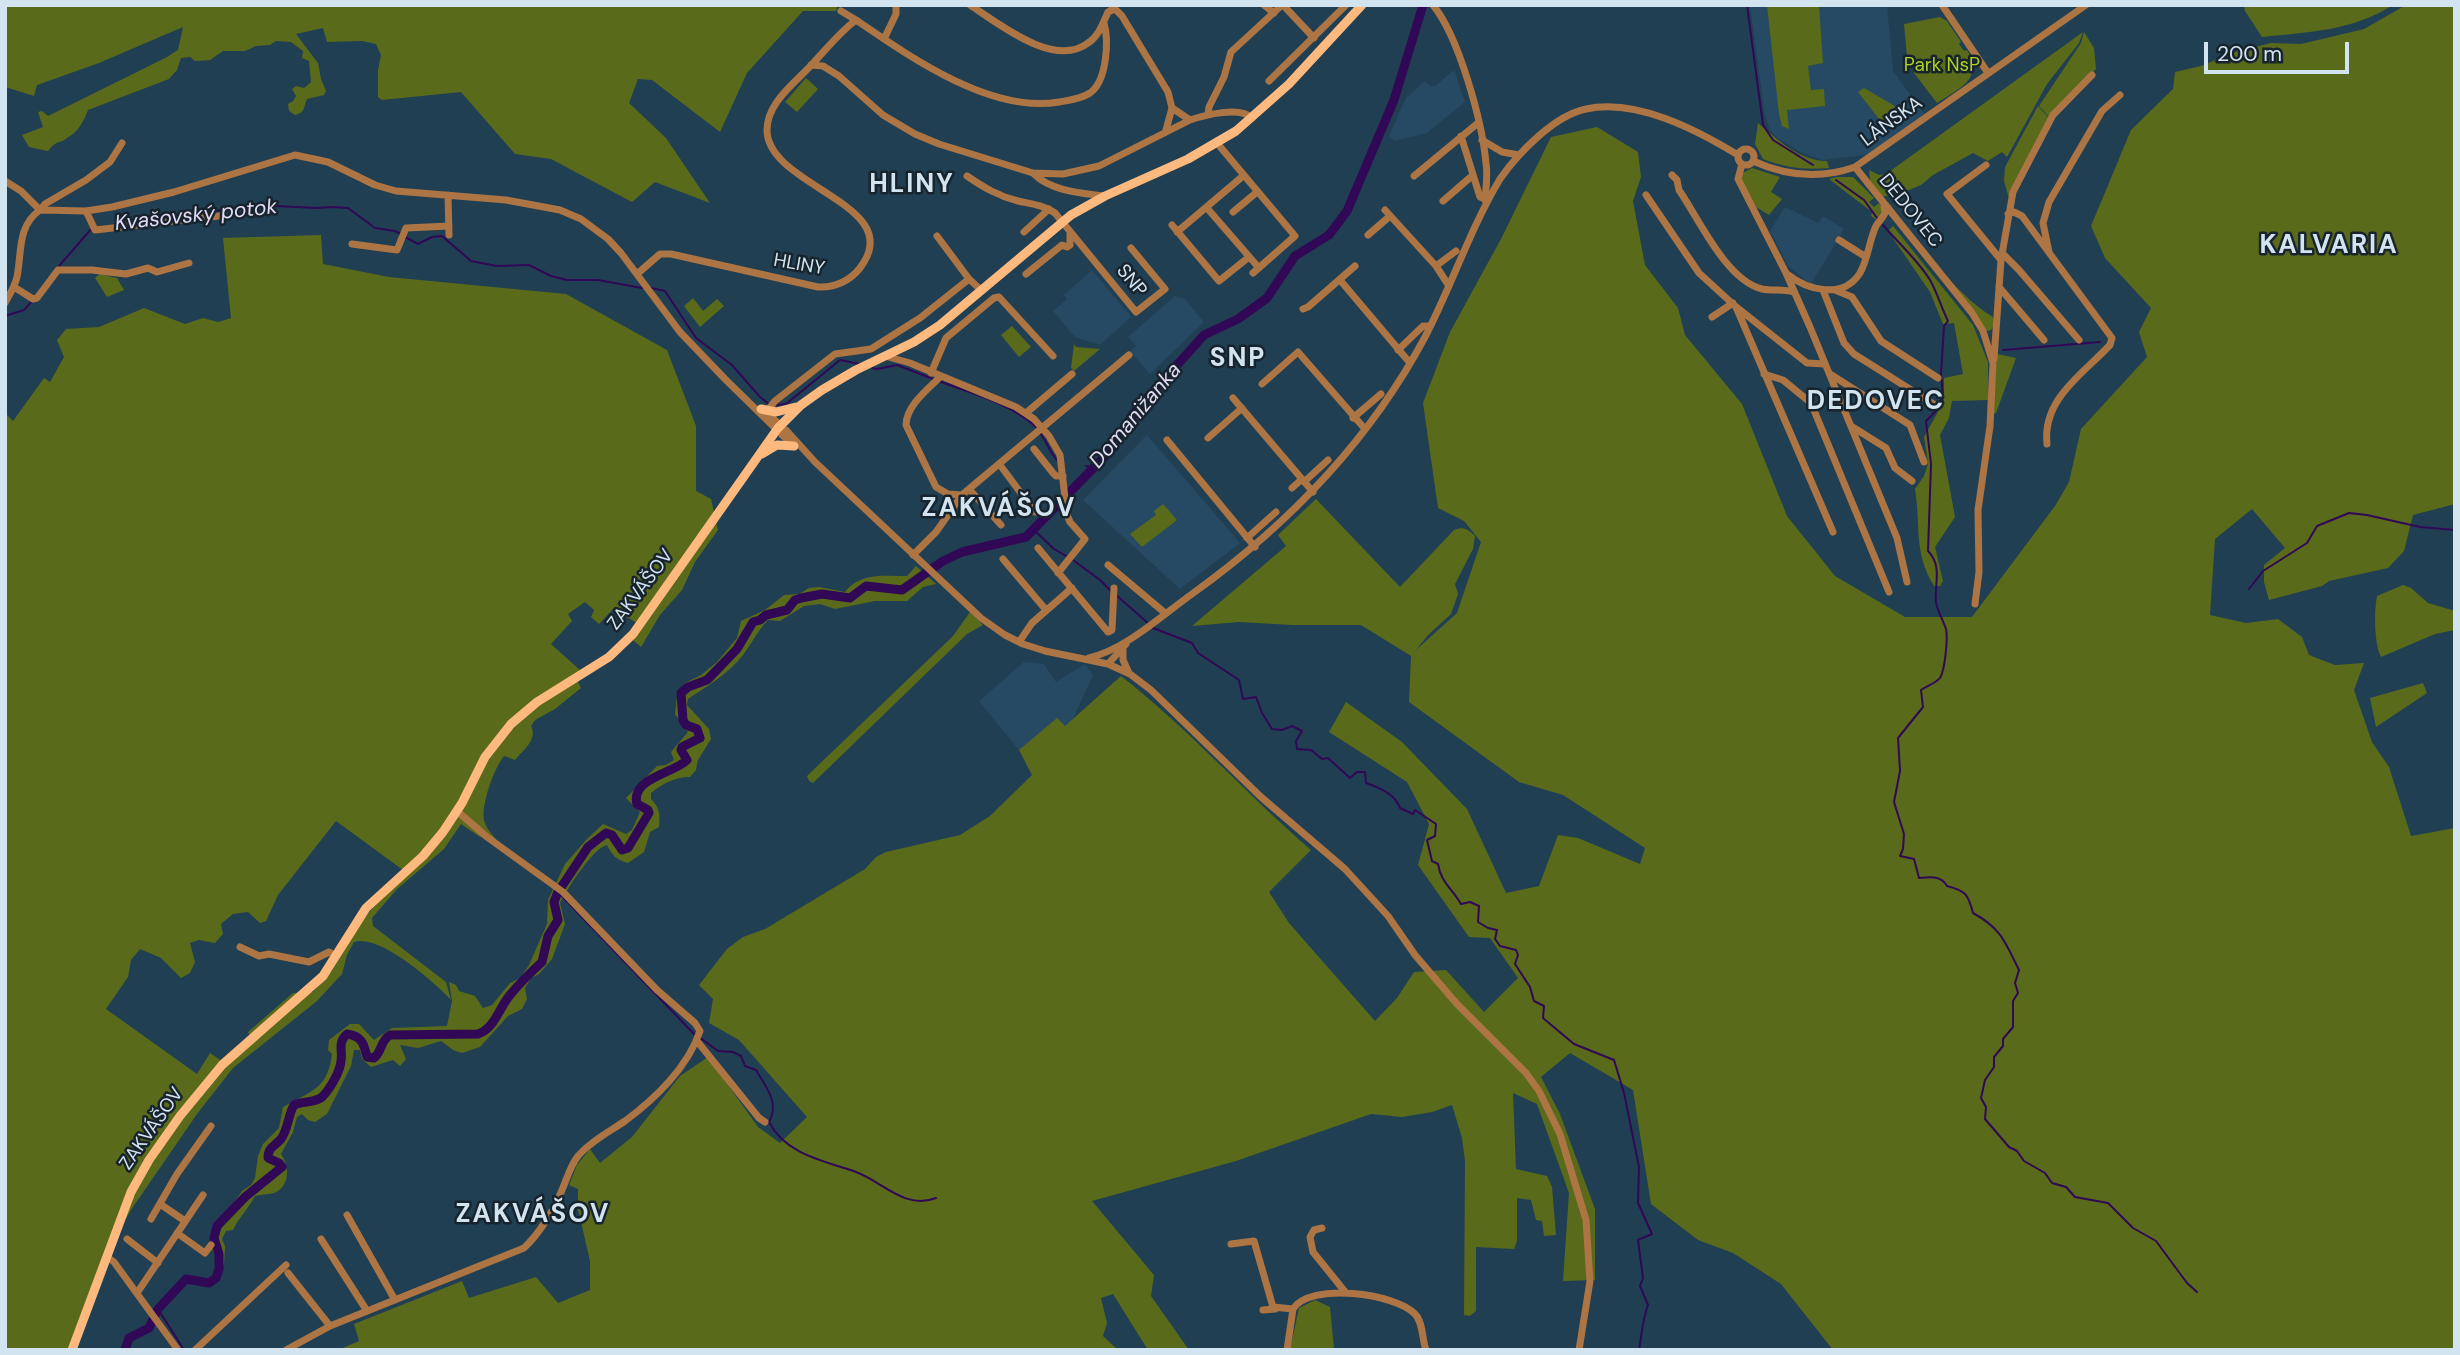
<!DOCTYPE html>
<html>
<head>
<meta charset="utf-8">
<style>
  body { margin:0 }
  #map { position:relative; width:2460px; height:1355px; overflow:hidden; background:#213f53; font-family:"DM Sans",sans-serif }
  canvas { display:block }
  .frame { position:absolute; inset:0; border:7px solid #d3e4f1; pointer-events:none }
  .scale { position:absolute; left:2204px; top:42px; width:145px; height:32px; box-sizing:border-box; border:4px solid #d3e4f1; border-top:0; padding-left:9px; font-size:21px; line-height:24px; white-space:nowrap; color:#d3e4f1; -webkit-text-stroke:5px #17242d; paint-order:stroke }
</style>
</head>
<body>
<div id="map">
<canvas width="2460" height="1355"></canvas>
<div class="frame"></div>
<div class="scale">200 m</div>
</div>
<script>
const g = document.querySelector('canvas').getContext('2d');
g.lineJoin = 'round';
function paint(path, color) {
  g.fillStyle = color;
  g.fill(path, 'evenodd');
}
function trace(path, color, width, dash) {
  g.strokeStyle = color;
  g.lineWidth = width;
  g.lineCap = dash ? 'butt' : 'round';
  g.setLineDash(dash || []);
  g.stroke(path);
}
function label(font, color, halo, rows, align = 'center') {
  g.font = font + ' "DM Sans",sans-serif';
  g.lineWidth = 5;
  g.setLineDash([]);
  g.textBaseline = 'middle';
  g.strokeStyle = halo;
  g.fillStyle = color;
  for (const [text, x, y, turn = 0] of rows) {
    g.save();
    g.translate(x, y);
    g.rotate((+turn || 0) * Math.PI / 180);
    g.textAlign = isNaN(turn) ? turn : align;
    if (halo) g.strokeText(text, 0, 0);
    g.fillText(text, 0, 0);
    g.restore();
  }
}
paint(new Path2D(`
  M1750 5H1887L1893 71 1924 114 1873 154 1823 160 1800 152 1779 139 1770 130 1765 116Z
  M1454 70 1465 102 1427 133 1394 141 1389 136 1406 98 1425 81 1430 86H1435Z
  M1785 207 1818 223 1823 216 1844 229 1811 284 1788 266 1770 231Z
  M1092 270 1131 317 1100 345 1075 337 1053 311 1067 299 1064 295Z
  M1175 296 1185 299 1204 322 1150 374 1130 351 1136 346 1128 337Z
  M1147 435 1240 543 1180 589 1083 500Z
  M1024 662 1044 664 1056 682 1085 664 1093 675 1073 719 1064 727 1057 719 1019 750 979 701Z`), '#264a63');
paint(new Path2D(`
  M5 5H838L836 11H803L747 73 720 132 652 80 638 79 629 103 666 138 710 203 655 182 632 202 551 159 515 154 461 92 382 100 378 97V70L381 55 376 44 362 41 327 42 323 28 296 34 318 63 321 79 326 91 324 95 307 99C303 108 306 112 295 115L289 111 288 104 293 101 296 96 292 89 296 86 304 88 311 82 309 61 302 58 303 51 291 42 276 41 270 45 256 46 245 51H223L210 60 195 61 190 57 181 58 177 70 169 79 88 110C84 121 78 132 67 138 58 145 59 138 48 151L29 147 22 135 43 127 38 112 42 111 48 116 167 57 178 50 183 27 99 63 37 85 34 96 5 87Z
  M1767 5H1819L1823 63 1808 66 1811 90 1824 89 1825 106 1787 110 1789 129 1782 126 1779 114Z
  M2244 5H2393C2352 31 2309 32 2262 37L2245 11Z
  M2406 5H2455V504L2413 515 2404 551 2388 568 2329 581 2322 586 2269 600 2264 582V565L2285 548 2252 509 2215 539 2210 615 2246 623 2278 619 2302 637 2309 655 2335 665 2364 663 2354 690 2372 742 2389 767 2411 836 2455 828V1350H1833L1781 1284 1733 1253 1698 1240 1651 1204 1633 1090 1570 1053 1541 1077 1560 1114 1595 1209V1280L1563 1281 1569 1193 1537 1104 1513 1093 1516 1169 1547 1176 1552 1187 1556 1235 1544 1236 1542 1221 1536 1220 1531 1200 1517 1198V1241L1514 1249 1476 1247V1311L1470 1316 1464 1315 1465 1161 1462 1138 1452 1105 1432 1112 1402 1117 1371 1114 1236 1161 1092 1201 1154 1275 1151 1296 1189 1350H1148L1113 1294 1101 1298 1107 1323 1103 1336 1118 1350H338L359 1341 354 1324 462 1281 469 1298 536 1277 558 1303 590 1290V1261L578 1209V1189L569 1185 577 1165 590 1149 600 1163 632 1137 680 1076 708 1057 758 1127 780 1143 807 1117 739 1040 709 1023 713 999 699 985 727 949 743 937 765 929 865 869 876 857 886 852 960 835 990 816 1032 775 1019 750 1057 718 1065 726 1121 676C1189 729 1246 794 1311 850L1269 892 1289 923 1375 1021 1397 998 1414 972 1446 970 1484 1012 1518 978 1490 938 1469 937 1418 865 1429 824 1407 782 1329 732 1346 702 1402 742 1467 809 1506 893 1539 886 1558 835 1578 838 1640 864 1645 848 1563 795 1519 782 1409 702 1411 656 1361 625H1292L1239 622 1192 626 1286 546 1278 535 1316 499 1400 587 1454 530C1463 526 1468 529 1475 536L1473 549 1455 584 1458 594 1451 614 1428 635 1416 650 1457 613 1481 542 1464 521 1438 508 1423 403 1450 332 1501 239 1551 137 1597 127 1638 152 1641 177 1633 201 1645 265 1678 308 1685 335 1742 404 1787 516 1835 576 1905 617H1972L2055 506 2069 482 2081 429 2147 357 2139 332 2151 308 2105 258 2091 226 2131 130 2173 89 2175 72 2201 66 2235 52 2271 43 2301 44 2364 29Z
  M1940 17 1947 21 1961 42 1959 44 1964 51 1967 50C1985 79 1958 89 1937 103L1914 73 1916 71 1909 57 1907 56 1904 24Z
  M2083 32 2079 43 2047 84 2007 157 2002 152 1988 161 1973 153 1933 175 1921 185 1909 190 1882 197 1870 180 1869 170 1879 175 1886 174Z
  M2084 32 2094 48 2096 69 2050 118 2039 106 2081 43Z
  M806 78 818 89 797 112 785 102Z
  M1864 88 1893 105 1899 112 1883 124 1858 92Z
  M2038 106 2050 119 2010 202 2004 181 2005 167Z
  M1758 123C1777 139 1801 162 1827 161L1829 168C1805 170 1786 168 1763 159L1755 144Z
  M1752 168 1780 177 1771 192 1782 199 1769 215 1756 207 1741 181 1743 173Z
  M1837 177H1853L1874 198 1869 202 1874 207 1879 203 1883 208 1878 221 1871 216 1872 212 1829 179Z
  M1888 202C1917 239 1953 293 1993 317L1994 325 1991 330 1987 331 1883 204Z
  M1893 226 1973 325 1988 362V400L1952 401 1949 418 1940 435 1955 517 1935 547 1943 581 1940 586H1934C1913 552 1921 525 1915 489L1924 476 1928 464 1924 437 1944 401V378L1963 374 1954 323 1943 324 1930 292 1888 231Z
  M321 235 323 264 389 277 566 294 667 350 696 426V491L711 499 718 530 695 562 682 590 660 615 641 647 628 636 637 623 613 609 599 624 591 617 594 610 585 602 568 614 572 621 551 644 581 671 578 682 581 688 555 709 535 720 531 726C538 740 523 750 515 760L504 756C494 768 481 805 484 820 486 828 491 833 496 839L480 837 461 824 444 849 397 889 372 918 373 926 446 982 451 1000C434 982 380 934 354 942L347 955 342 974 317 1001 233 1068 197 1114 133 1207 105 1253 68 1350H5V413L13 421 44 378 50 382 64 357 57 340 66 329 99 327 144 308 185 324 203 318 218 322 231 318 223 238ZM336 821 407 873 379 900 359 925 332 971 313 992 293 993 248 1032 252 1041 226 1064 210 1053 197 1074 106 1009 128 977 131 960 140 949 161 958 181 978 190 973 195 962 190 943 199 940 215 943 223 934 221 924 233 914 248 912 260 923 266 921 278 895Z
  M100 274 117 278 124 290 107 297 95 278Z
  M693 298 703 311 717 299 724 306 700 327 684 306Z
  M1012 326 1031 347 1019 357 1001 335Z
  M1074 344 1076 347 1100 349 1074 371 1071 368Z
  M1997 354 2016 358 1996 413 1993 414Z
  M1163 504 1177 520 1142 547 1130 534 1156 515 1154 511Z
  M916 566 936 584 923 587 907 601H875L835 609 820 604 804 606 780 621 768 620C756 632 750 648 738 661 723 677 706 687 688 699L687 705 709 729 711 739 698 760 696 770 690 777C674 777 662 784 651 793V799C660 808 660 815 659 827L650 832 644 852 628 863C616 860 612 855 607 845 593 848 567 889 560 903L565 924 552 959 539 974 531 978 525 988 527 999 522 1009 508 1016 480 1047 462 1053 453 1050 441 1041 418 1048 400 1045 406 1059 400 1066 393 1060 371 1067 362 1059 360 1050H354L351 1066 327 1114 315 1122 308 1120 302 1114 297 1117 293 1132 281 1154C288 1164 291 1182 278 1191 272 1195 263 1194 255 1196 249 1208 239 1217 233 1230L226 1231 222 1239 225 1246 224 1265 212 1250 231 1207 242 1191 251 1185 255 1178 258 1156 263 1144 279 1128 283 1107C311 1091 328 1089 332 1054L328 1050 329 1040 350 1024H359L374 1040 392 1028 447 1026 452 1001 449 982 456 985 459 991 475 996 483 1008 492 1005 510 983 520 978 529 965 547 924 548 900 565 864 586 840 603 824 626 834 632 830 640 812 626 798 657 766 666 765 674 760 671 752 688 732 675 714 677 696 685 683 701 675 717 662 737 638 741 621 765 610 784 595 799 594 809 588 819 587 845 592C860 572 885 576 907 576Z
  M2403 585 2411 588 2428 603 2455 611V630L2435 634 2381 657C2374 642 2374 612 2377 596Z
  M970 612 983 625 967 634 813 783 809 781 807 776 953 636Z
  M2423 683 2427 693 2376 727 2370 698Z
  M1315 1300 1330 1307 1334 1349 1290 1350 1299 1308Z`), '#596a1b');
trace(new Path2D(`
  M1747 5 1763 125 1773 140 1813 165
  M1836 180 1864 200 1877 218
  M146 221 256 205 316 208 332 207 348 208 375 228 395 231 401 234
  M1883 225C1899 244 1917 259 1930 280 1937 292 1941 307 1948 321L1944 326 1941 373 1943 396 1935 412 1926 421 1931 464 1928 551C1943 566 1934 585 1936 603 1938 612 1943 620 1946 629 1948 638 1945 670 1940 678 1936 683 1927 686 1921 690L1923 707 1898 738 1900 771 1894 802 1904 834 1903 849 1900 856 1914 859 1919 878C1930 877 1941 875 1947 886 1966 891 1968 894 1973 913 2002 929 2005 942 2019 970L2015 983 2018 993 2013 1001V1027L2003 1039V1046L1994 1057V1067L1985 1080 1981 1098 1986 1107 1985 1119 2009 1147 2017 1151 2024 1161 2045 1173 2052 1183 2066 1187 2075 1197 2108 1203 2133 1228 2156 1241 2187 1283 2197 1292
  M405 237 418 244 432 237 442 236 471 261 497 266 529 265 551 276 567 280H598L642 288
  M59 266 92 228
  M651 288 665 291 696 338 732 365 760 397 769 404
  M5 316 24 310 32 301
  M2003 350 2100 342
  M872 368 877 369 897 365 933 379
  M939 381C972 394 1011 403 1037 428
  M777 405 786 404 840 360 860 364
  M1040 433C1047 442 1049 451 1057 460
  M1086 466 1094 468
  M1033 529 1054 549 1068 557
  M1073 560 1100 580 1112 592
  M2249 589 2263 571 2307 543 2317 526 2349 513 2367 515 2420 527 2455 530
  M1116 595 1149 624
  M1153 628 1192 643 1198 653 1239 680 1243 699 1256 697 1262 713 1272 729 1282 730 1292 726 1302 731 1296 741 1297 749 1311 750 1322 759 1328 758 1350 778 1357 772H1365L1366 783C1380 788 1395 794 1400 808L1413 814 1415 810 1436 824 1435 836 1427 840 1432 861 1438 864C1441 883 1452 888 1461 904L1470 902 1479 906 1478 922 1488 928 1497 930 1495 939 1500 946 1516 950 1518 955 1515 964 1530 987 1534 1001 1544 1006 1543 1018 1574 1044 1614 1060 1624 1093 1639 1167 1638 1203 1652 1234 1638 1240 1643 1278 1640 1286 1648 1305C1642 1321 1642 1334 1639 1350
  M558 892 694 1034
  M699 1037 718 1051 733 1052 741 1056 745 1066 756 1070C766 1087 780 1103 769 1122 786 1155 825 1161 856 1172 883 1182 905 1210 936 1198
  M158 1309 184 1350`), '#300855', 2);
trace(new Path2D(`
  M125 1350 129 1338 149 1328 158 1309 186 1279 209 1283 216 1278 219 1269V1254L214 1238 217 1226 245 1197 282 1167 279 1163 268 1158C268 1147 274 1147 281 1139 288 1130 288 1115 294 1105 303 1101 315 1103 322 1097 330 1089 340 1072 341 1061 343 1050 337 1043 347 1034 362 1036 364 1044 367 1057L374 1058C382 1052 380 1041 390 1035L478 1034C495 1028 499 1008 510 995 520 983 531 972 542 962L548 936 558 920 554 902 558 892 588 847 606 833 612 835 622 850 628 848 649 813 648 810 637 804C630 778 675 773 687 760L681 750 682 747 700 738 697 729 686 725 683 720 681 693 688 687 707 680 712 675 737 649 753 622 760 620 766 615 787 610 795 600 801 598 822 594 850 598 866 586 902 590 943 561 962 552 1026 537 1110 451 1133 414 1204 335 1238 319 1267 298 1295 256 1329 235 1347 211 1394 100 1423 5`), '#300855', 9);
trace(new Path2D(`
  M970 5C998 23 1054 69 1088 43 1099 36 1103 23 1108 12L1115 9
  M1111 5 1122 16 1168 92 1172 108 1190 120C1205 115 1240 106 1252 118
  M1264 5 1274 13
  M1283 5 1314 38
  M1433 5C1459 37 1482 121 1486 163 1488 175 1486 188 1485 200
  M1942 5 1988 73
  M841 11 856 20
  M884 39 896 14V5
  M811 65 823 66 839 76 883 115 915 134 939 144 1033 173 1063 174 1099 166 1190 120
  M1269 81 1346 5
  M1208 114 1209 107 1224 77 1231 52 1282 5
  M1166 130 1172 108
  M1461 136 1480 197 1485 199
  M1482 140 1502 152 1519 155
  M1217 143 1295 236 1253 273
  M1738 157a8 8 0 1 1 16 0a8 8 0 1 1-16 0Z
  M1753 161C1786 176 1821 179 1855 167L2086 5
  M1742 164 1738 179 1786 273 1810 327 1897 538 1907 582
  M1986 165 1947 194 2001 260
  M1855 167 1972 313 1983 331 1993 363 1990 426 1978 510 1979 572 1975 604
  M1034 174C1051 191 1081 193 1104 196
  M1672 175 1677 180 1679 190C1699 219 1726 280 1762 289 1773 291 1783 289 1794 292
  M967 176C983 187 998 196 1018 201 1031 204 1043 205 1055 213L1136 312 1165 289 1131 248
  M1414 176 1478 123
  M5 181 21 191 40 210 45 204 86 180 110 162 122 143
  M448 195 449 235
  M1646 195 1699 273 1735 306 1807 363 1825 364
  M1443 201 1473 175
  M1207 208 1259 268
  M1385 210 1436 266 1449 286
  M86 211 95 230 219 216
  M1233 212 1257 192
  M2008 214 2014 212 2022 216 2112 338 2110 345C2083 374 2042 399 2047 444
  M1172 225 1219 281 1249 257
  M1024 232 1049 209
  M1177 232 1243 176
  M1368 235 1390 216
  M937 236 969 279
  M1839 240 1866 257
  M352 244 397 250 406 228 449 226
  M2049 252 2043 223 2049 202 2102 111 2120 95
  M2002 253 2019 270 2079 340
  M1436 266 1456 251
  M637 274 660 254H671L818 287C834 288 850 281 860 268 909 204 767 187 767 130 767 101 798 81 815 61 829 46 840 32 856 20 910 57 991 114 1059 102 1070 100 1081 99 1090 93 1107 81 1109 41 1104 23
  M1026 274 1062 245 1067 247 1070 245V234
  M1787 274C1807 290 1843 300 1860 273 1868 259 1869 241 1876 226 1878 222 1883 218 1885 213L1884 206
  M1340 280 1410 363
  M14 287 33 299 37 298 58 270H92L126 274 148 268 157 272 189 263
  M1999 287 2044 340
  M1823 290 1844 343 1854 354 1935 405
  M1835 290 1852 297 1881 341 1938 378
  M5 303C10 294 15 286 17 277 22 252 17 226 40 210L86 211 112 207 174 192 295 155 328 162 375 185 396 191 506 200 560 210 581 219 608 239 621 253 680 332 725 379 773 426 786 430 815 462 981 618 1005 635 1023 644 1045 651 1108 664 1130 674 1151 690 1261 797 1345 869 1388 916 1415 955 1457 1004 1526 1073 1539 1091 1560 1134 1586 1220 1590 1281 1579 1350
  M1736 307 1833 532
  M1303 309 1308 307 1355 266
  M1712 317 1733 303
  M1398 350 1423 326H1430
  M885 356 910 363 1016 407 1034 419 1049 436 1060 455 1067 515 1070 522 1085 539 1058 573
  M1994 359 2001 260 2013 192 2053 115 2092 75
  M931 373 946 338 994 298 999 297 1053 356
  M1764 374 1783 380 1811 403 1889 592
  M1830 374 1910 425 1924 462
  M940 377C927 390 906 406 906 425L936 487 948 494 962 495
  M1262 384 1298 352 1365 429
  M1233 398 1313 492
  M767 411 775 401 835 354 871 349 920 318 969 279 981 290
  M764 412 776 421 782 435 795 447
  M1026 413 1072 374
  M1353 418 1381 394
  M1851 426 1886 448 1895 468 1912 481
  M1208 438 1242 408
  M1167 440 1255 547
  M1034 449 1053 473 1056 476H1063
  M1000 465 1035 512
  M1304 482 1328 460
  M1292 488 1302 479
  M969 489 1129 355
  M1247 538 1276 512
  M1038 548 1108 632 1112 630 1114 588
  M913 555 936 532 962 495 969 489 1001 525
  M1003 559 1046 610
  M1108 565 1165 613
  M1019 642 1032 623 1072 588
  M1123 647V660L1129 673
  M1089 658C1126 649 1161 616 1192 594 1288 525 1369 442 1425 337 1452 285 1470 229 1500 179 1518 153 1555 115 1586 109 1636 98 1697 130 1738 155
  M1108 664 1126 644
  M240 947 259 956 269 954 309 962 329 952 336 956
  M697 1041 759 1118 765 1122
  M160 1204 185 1221
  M347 1215 395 1300
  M151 1219 177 1174 211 1126
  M1322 1228 1314 1230 1310 1237 1313 1252 1346 1293
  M177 1233 205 1253 211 1245
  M127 1239 158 1263
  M321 1239 367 1311
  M1231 1244 1254 1241 1273 1307 1293 1309
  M107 1257 114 1262 178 1350
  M288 1273 330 1326
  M137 1293 203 1195
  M1263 1310 1275 1309
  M195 1350 286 1265
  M286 1350 330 1326 524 1248C539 1234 554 1210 562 1190 567 1179 570 1166 578 1156 591 1141 609 1132 625 1121 655 1099 688 1067 700 1031L695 1023 657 990 563 892 487 837 457 811
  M1287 1350 1293 1309C1310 1282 1395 1293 1415 1314 1423 1322 1422 1339 1426 1350`), '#ad7543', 7);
trace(new Path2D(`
  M761 409 776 412 796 407
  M762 454 777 445 794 446
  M72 1350 131 1192 149 1160 180 1116 222 1065 323 976 366 908 423 856 443 832 462 803 485 757 511 724 537 702 609 657 633 634 778 428 801 405 822 390 856 370 914 342 940 325 1071 215 1105 196 1188 159 1236 131 1289 84 1362 5`), '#feb97e', 9);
label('19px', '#b0d122', '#17242d', [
  ["Park NsP",1942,66]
]);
label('19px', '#d3e4f1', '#17242d', [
  ["LÁNSKA",1892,122,-36],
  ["DEDOVEC",1910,211,51],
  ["HLINY",799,265,10],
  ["SNP",1131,281,50],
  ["ZAKVÁŠOV",641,590,-53],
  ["ZAKVÁŠOV",152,1129,-55]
]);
label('italic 21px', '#e4dbf6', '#17242d', [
  ["Kvašovský potok",196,216,-6],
  ["Domanižanka",1136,416,-50]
]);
g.letterSpacing = '2px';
label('bold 26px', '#d3e4f1', '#17242d', [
  ["HLINY",912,185],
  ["KALVARIA",2329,246],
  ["SNP",1238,359],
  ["DEDOVEC",1876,402],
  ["ZAKVÁŠOV",999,509],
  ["ZAKVÁŠOV",533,1215]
]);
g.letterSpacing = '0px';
</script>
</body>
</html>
